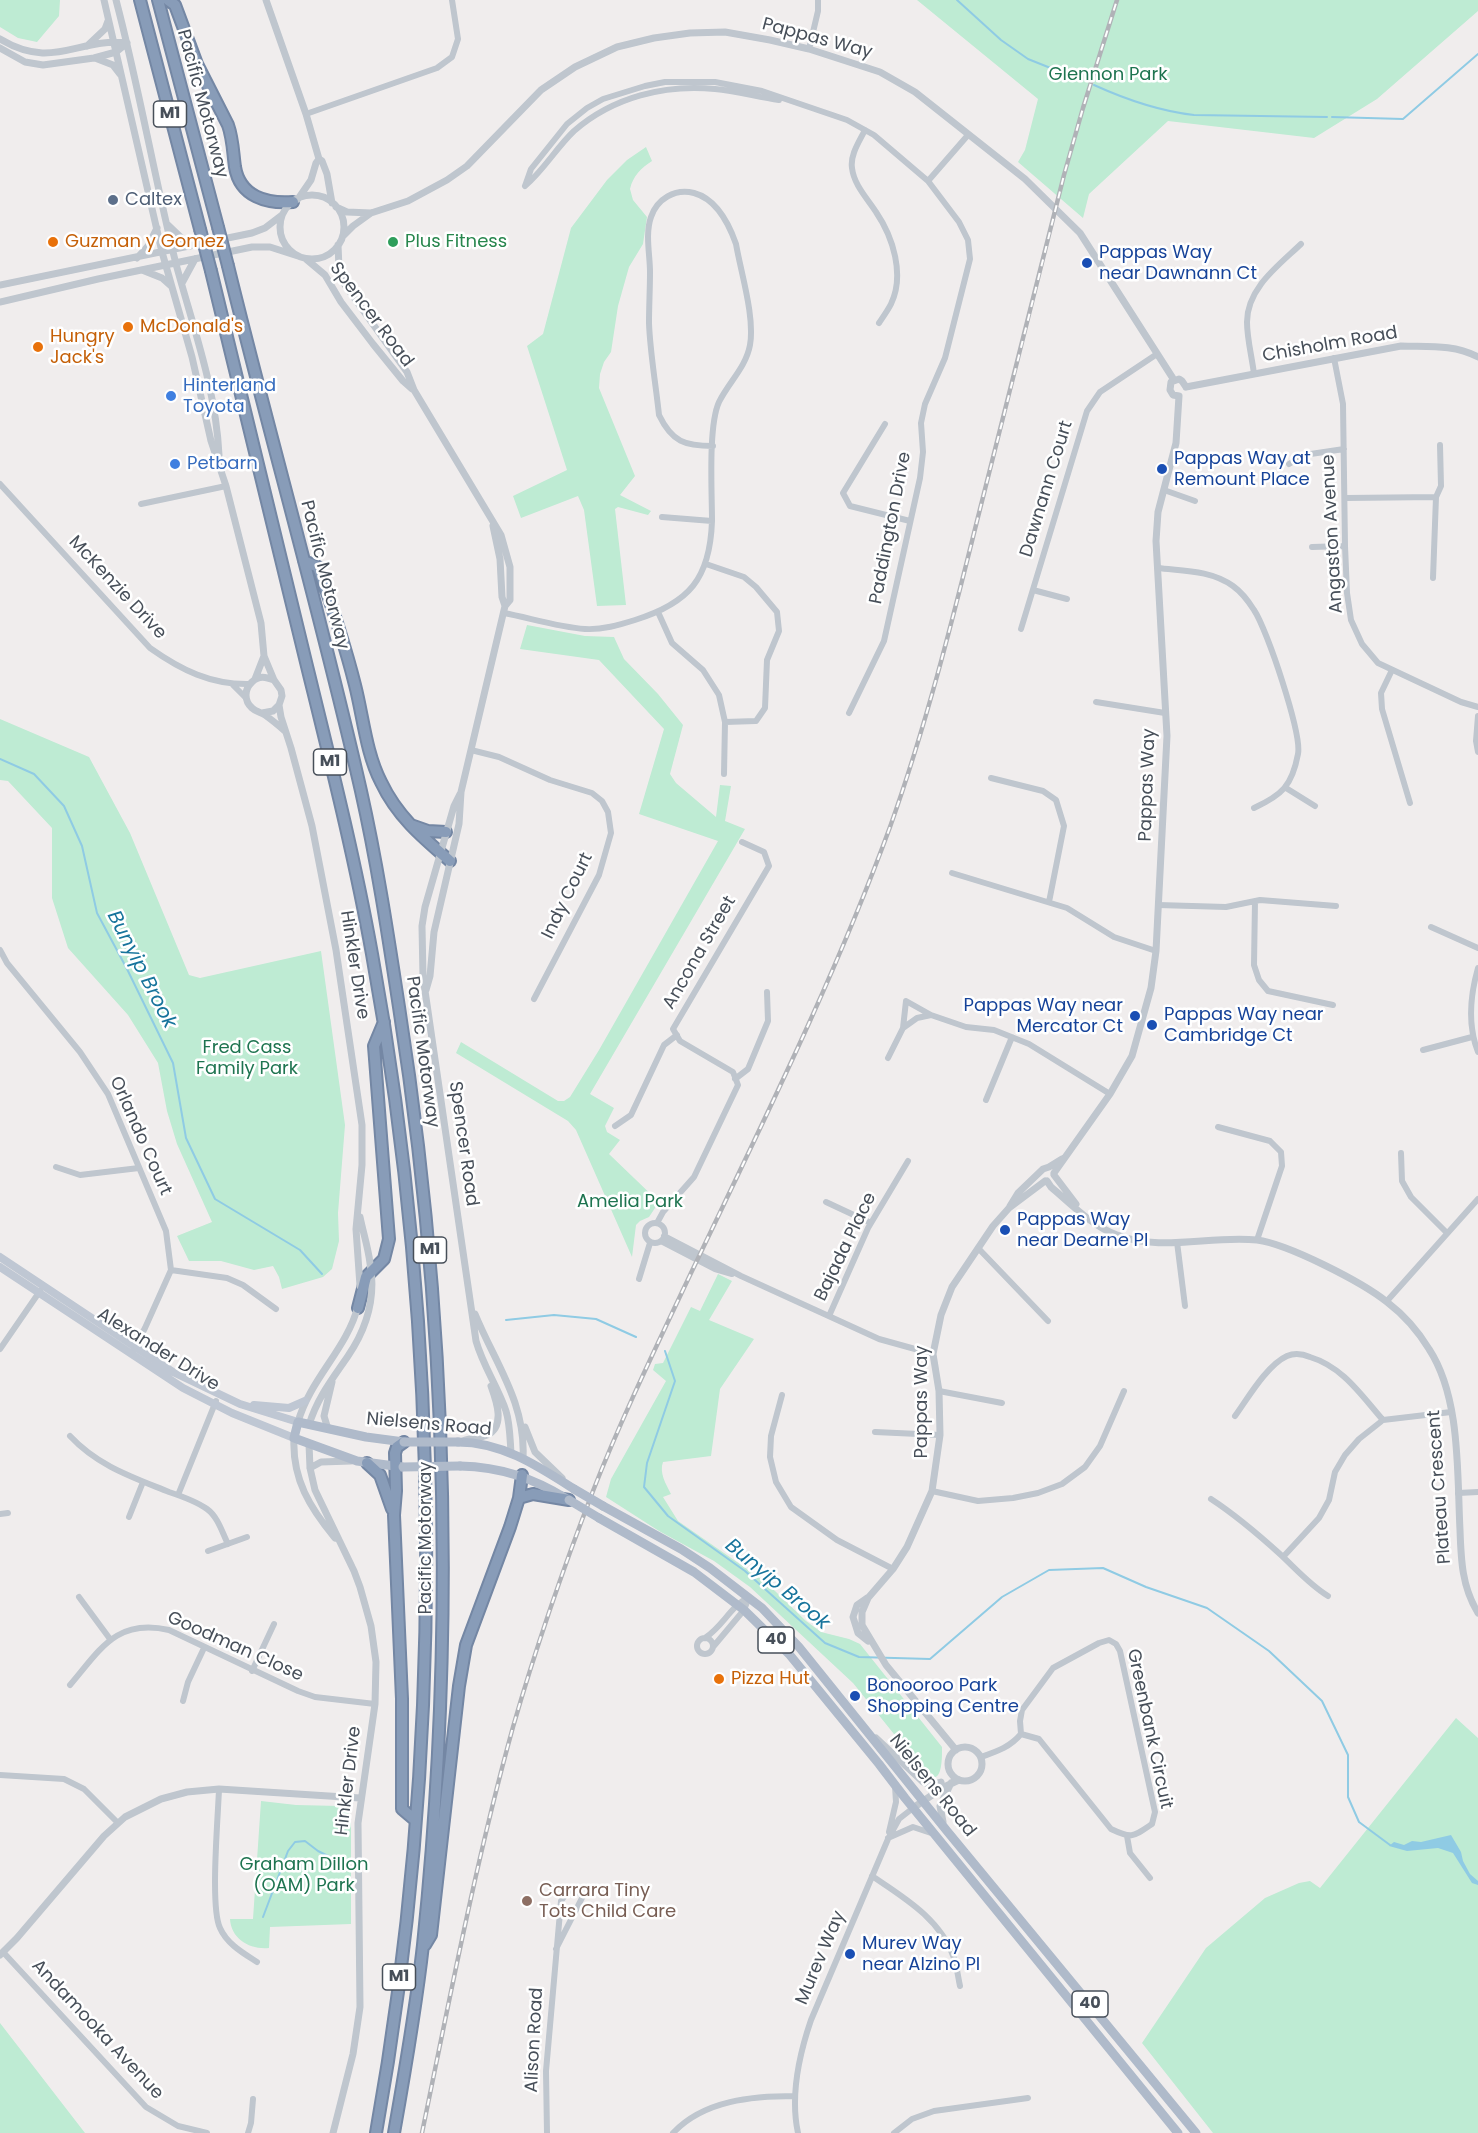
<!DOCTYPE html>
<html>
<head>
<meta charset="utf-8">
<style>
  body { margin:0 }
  canvas { display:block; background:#f0eded }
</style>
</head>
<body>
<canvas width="1478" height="2133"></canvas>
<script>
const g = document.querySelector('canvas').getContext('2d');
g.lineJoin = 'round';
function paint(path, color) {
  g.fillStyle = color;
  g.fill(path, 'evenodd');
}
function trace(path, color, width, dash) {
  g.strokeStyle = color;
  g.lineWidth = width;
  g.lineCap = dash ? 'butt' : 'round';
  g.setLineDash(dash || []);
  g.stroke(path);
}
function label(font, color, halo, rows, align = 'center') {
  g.font = font + ' Poppins,sans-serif';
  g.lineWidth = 5;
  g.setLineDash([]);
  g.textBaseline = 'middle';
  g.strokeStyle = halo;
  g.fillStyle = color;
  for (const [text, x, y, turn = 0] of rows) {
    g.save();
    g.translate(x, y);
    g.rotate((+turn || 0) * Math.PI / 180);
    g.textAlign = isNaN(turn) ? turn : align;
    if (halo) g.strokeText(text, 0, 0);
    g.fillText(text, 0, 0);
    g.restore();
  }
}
paint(new Path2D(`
  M0 0H60L59 16 37 42 18 38 0 27Z
  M917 0H1478V11L1377 99 1314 138 1168 121 1089 194 1083 218 1018 162 1025 150 1038 99Z
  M646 147 652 161C641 168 633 176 630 189L633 200 647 217 643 244 629 267 618 306 611 352 604 362 600 374 599 388 635 476 620 495 651 511 648 515 618 507 615 509 626 605 597 606 584 510 578 496 521 518 513 496 567 470 527 346 543 334 571 228 607 180 627 160Z
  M527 625 585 636 614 637 624 659 658 694 683 725 670 774 676 783 716 817 720 785 731 786 725 821 745 829 590 1094 614 1108 605 1126 607 1132 620 1140 609 1154 659 1202 649 1217 640 1221 636 1225 632 1257 576 1130 568 1121 456 1053 461 1042 558 1101H564L570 1097 599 1050 718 841 639 814 664 729 599 660 520 649Z
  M0 719 89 757 130 833 189 975 200 978 321 951 345 1125 338 1213 339 1241 332 1269 323 1277 282 1289 279 1277 273 1266 254 1270 221 1261H189L177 1236 212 1222 177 1144 167 1111 158 1063 128 1015 68 948 52 898V828L8 781 0 780Z
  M718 1274 732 1281 709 1320 754 1339 720 1389 711 1456 663 1462C659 1473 666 1484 671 1494L663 1497 678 1521 757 1576 775 1591 806 1621 821 1632 849 1639 860 1644 942 1747C942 1757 943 1788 926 1774L853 1683 750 1587 714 1561 659 1531 606 1497 611 1479 666 1381 653 1370 655 1364 663 1363 691 1307 700 1311Z
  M1456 1718 1478 1738V2133H1213L1142 2043 1206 1948 1265 1898 1299 1883 1310 1881 1320 1888Z
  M261 1801 296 1805 340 1806 347 1809 351 1820V1924L270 1927 269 1948C250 1950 231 1939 230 1919H253Z
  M0 2023 85 2133H0Z`), '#beebd3');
paint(new Path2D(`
  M1451 1835 1461 1852 1463 1861 1470 1874 1478 1881V1885L1472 1883 1453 1853 1438 1848 1407 1851 1389 1846 1394 1842 1404 1845 1412 1841 1421 1842Z`), '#8fcbe4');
trace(new Path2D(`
  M957 0 1001 40 1028 59 1058 71
  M1073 77 1082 81
  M1094 85C1127 100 1158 111 1194 115L1327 117
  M1332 117 1403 119 1478 54
  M0 759 34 774 64 806 82 846 97 913 127 969 173 1063 186 1138 215 1199 300 1250 322 1274
  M506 1320 554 1315 596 1319 636 1337
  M665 1351 675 1381 647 1463 644 1487 668 1516 745 1571 825 1643 859 1657 930 1659 1002 1597 1049 1570 1103 1568 1146 1587 1207 1608 1269 1651 1322 1701 1348 1755V1797L1359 1822 1390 1845
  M263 1917 288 1851 295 1842 305 1841 318 1851 332 1858`), '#8fcbe4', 2);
const motorway = new Path2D(`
  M140 0 200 229
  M158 0 218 227
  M168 0 175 5 197 64 228 125C233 139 233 153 235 167 240 197 267 204 293 202
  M228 266C271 441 321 615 361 791 377 862 388 935 399 1007 448 1320 456 1630 423 1945 416 2008 405 2071 394 2133
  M211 271C243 400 273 529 305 658 329 756 354 854 372 954 442 1338 445 1749 376 2133
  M304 561 318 567C332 606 345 645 355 685 363 716 366 753 381 782 397 816 422 837 450 861
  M411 825 428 831 446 832
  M358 1308 366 1277 384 1259 389 1239 374 1046 384 1022
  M404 1442 397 1447 395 1453 396 1491 394 1515 402 1699V1809L415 1820
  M367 1463 380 1475 392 1509
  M519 1498 533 1494 569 1500
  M425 1945 431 1935 459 1686 466 1645 510 1527 519 1498 522 1475`);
trace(motorway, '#7487a4', 14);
trace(new Path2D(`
  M809 49 818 11V0
  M306 114 437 68 452 57 458 39 452 0
  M865 130C859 142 850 155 852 168 854 185 867 198 876 212 893 237 905 275 891 304 888 310 883 317 879 323
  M928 181 968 135
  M525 186 531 169 567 124 587 108 603 99 645 86 665 82H715L762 91 847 120 874 135 928 181 959 222 968 240 970 259 945 358 925 404 921 423 923 452 920 478 884 641 849 713
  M525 186C544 170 556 148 574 131 613 97 665 84 715 89 736 91 758 97 779 100
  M1334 358 1343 404 1345 546 1347 593 1351 620 1362 644 1378 663 1461 702 1478 707
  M1254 374C1252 357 1247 339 1247 322 1247 288 1279 265 1301 244
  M885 424 843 493 850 506 910 521
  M1289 464 1304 455 1344 449
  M0 484 150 648C181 670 211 685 250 684
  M1164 490 1195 501
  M1346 498 1436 497
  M141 504 226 486
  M662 517 712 521
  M1312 547 1345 546
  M706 564 744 577 756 587 777 612 779 631 767 660 765 708 756 721 725 722
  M1158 568C1183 571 1211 570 1233 586 1240 591 1249 602 1254 610 1267 629 1302 734 1298 754 1292 786 1282 795 1254 808
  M1433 578 1436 497 1441 486 1440 445
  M1033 590 1067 599
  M658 612 672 643 703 670 719 695 725 722 724 774
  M504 613C530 618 558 627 585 629 602 630 619 625 635 620 689 603 710 579 712 521 712 492 708 426 719 402 729 382 746 367 750 345 755 317 741 273 736 244 729 224 716 199 694 193 675 188 657 199 651 217 645 234 650 255 650 272 650 289 649 306 649 323 650 352 656 386 659 415 672 442 685 446 713 446
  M1021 629 1087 411 1100 392 1157 354
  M1392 670 1381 693 1382 709 1410 803
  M232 684 246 698
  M1096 702 1165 713
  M1478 716 1476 741 1478 752
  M471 750 499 757 550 780 592 793 602 801 608 812 611 833 599 875 534 999
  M991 778 1043 791 1056 800 1064 826 1049 902
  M1286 788 1315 806
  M952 873 1067 908 1114 937 1156 951
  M1255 901 1254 965 1259 980 1268 991 1333 1005
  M1158 905 1226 907 1260 900 1336 906
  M1431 927 1478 948
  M0 950 7 963 80 1052 108 1094 166 1231 171 1270 145 1328 134 1349
  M1478 968C1470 996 1467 1024 1478 1052
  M903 1028 906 1001 931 1015
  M1423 1050 1472 1037
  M888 1058 903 1028 917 1018 931 1015 966 1027 994 1030 1029 1044 1110 1094
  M735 1079 748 1069 768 1021 767 992
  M986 1100 1012 1037
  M615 1126 631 1115 664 1045 677 1035
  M1218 1127 1270 1141 1281 1152 1282 1166 1257 1240
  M1401 1153 1402 1181 1411 1197 1447 1233
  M56 1167 80 1175 139 1168
  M826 1202 871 1223
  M645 1233a10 10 0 1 1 20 0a10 10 0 1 1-20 0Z
  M657 1223 663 1212 694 1177 738 1085 733 1072 680 1041 673 1029 769 866 764 852 742 842
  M664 1236 741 1276 879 1339 933 1354
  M661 1241 715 1269 732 1274
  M1177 1242 1185 1306
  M978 1248 1048 1321
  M171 1270 227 1278 243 1285 276 1309
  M639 1279 650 1243
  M1387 1301 1478 1199
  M829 1316 868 1228 908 1161
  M0 1349 40 1291
  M939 1391 1002 1403
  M782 1395 771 1436 770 1457 776 1482 791 1507 837 1540 893 1569
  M1235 1416C1248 1398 1267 1365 1287 1356 1294 1353 1303 1354 1310 1357 1343 1367 1361 1395 1383 1420
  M875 1432 940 1435
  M70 1436C98 1466 132 1477 169 1492 181 1496 196 1501 207 1509 218 1517 222 1532 228 1544
  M932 1491 978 1501 1013 1498 1038 1493 1062 1484 1085 1467 1100 1446 1124 1391
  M1458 1493 1478 1492
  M178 1495 216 1401
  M1211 1499C1237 1516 1259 1535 1281 1555 1297 1570 1310 1585 1328 1596
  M0 1514 8 1513
  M129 1517 143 1482
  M208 1551 247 1537
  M1283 1557 1319 1518 1329 1500 1335 1472 1345 1455 1359 1439 1383 1420 1451 1412
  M79 1597 110 1639
  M697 1646a8 8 0 1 1 16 0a8 8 0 1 1-16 0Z
  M705 1638C724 1625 729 1608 749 1597
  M713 1647 744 1610 749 1597
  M252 1671 274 1624
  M70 1685C100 1650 116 1618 169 1630L298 1691 315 1697 375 1704
  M183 1701 188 1682 204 1648
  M981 1757C998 1751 1010 1747 1021 1734L1020 1721 1022 1710 1053 1668 1099 1643 1109 1640 1116 1644 1120 1651 1155 1812 1152 1824C1133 1837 1132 1839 1111 1829L1039 1739 1021 1734
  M0 1775 64 1779 84 1789 118 1823
  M219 1789C218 1818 210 1907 220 1928 227 1944 243 1953 257 1962
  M889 1832 896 1802 895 1786
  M1127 1836 1130 1853 1150 1878
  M888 1838 913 1827 931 1833
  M872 1876C903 1897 941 1919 954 1958 957 1967 958 1977 960 1986
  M3 1952 146 2107 178 2126 207 2133
  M248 2133 251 2123 253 2099
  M547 2133 546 2071 561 1901 569 1890 578 1892 583 1896 556 1949
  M673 2133C704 2100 753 2096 795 2096
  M798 2133C790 2096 799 2055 811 2020L888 1839 899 1819 913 1808
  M894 2133 912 2119 934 2111 1028 2098`), '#bfc6ce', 6);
trace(new Path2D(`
  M104 0 162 252 192 357 211 441 226 486 261 623 264 656 274 680 281 690 282 696 279 705 281 717 291 748 312 826 336 950 362 1125V1165L356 1229 360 1286
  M116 0C139 87 154 176 176 264 193 327 216 389 219 455
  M266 0 306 114 319 159 322 161 327 174 332 203
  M0 39C53 71 78 37 127 43
  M87 46 105 29 108 21
  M0 48 25 62 43 65 94 58 116 52 127 43
  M95 58 113 65 120 74
  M280 227a32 32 0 1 1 64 0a32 32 0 1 1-64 0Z
  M298 199 311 180 316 163 319 159
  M336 207 347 212 371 213 408 201 447 180 467 166 541 90 575 67 617 47 654 38 690 33 725 32 770 40 809 49 880 72 915 92 1025 179 1080 233 1174 380
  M168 225 190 246
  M343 236 353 226 371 213
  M338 245 339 268 343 282 407 372 414 390 501 535 510 567V600L505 606 461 792 459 824 434 932 430 976 426 990
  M137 258 148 246 157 228
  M306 259 325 275 341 302 373 344 403 381 412 389
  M142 270 162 278 171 286
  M182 283 195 259
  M0 285 252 233 265 228 282 215
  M0 302 98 279 252 247H270L298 256
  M1186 387 1401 346C1428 347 1453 344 1478 357
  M1179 396 1173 395 1170 390 1171 382 1179 379 1182 381 1186 387
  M493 526 500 559 502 597 505 606
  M255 679 264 656
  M274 680C266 677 259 675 252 682 244 689 244 701 252 708 256 712 261 712 265 715 272 720 278 725 285 731
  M262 713 273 711 279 705
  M460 794 454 806 425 907 422 926 423 977 476 1341C483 1366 498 1387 506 1411 510 1424 510 1439 511 1453
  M1054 1173 1110 1094 1132 1056 1151 988 1156 951 1167 736 1156 541 1158 512 1176 443 1179 396
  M1054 1175 1076 1204
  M1047 1181 1051 1187C1071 1204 1092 1226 1117 1235 1161 1252 1211 1235 1257 1240 1288 1244 1362 1282 1387 1302 1404 1315 1418 1331 1429 1349 1461 1398 1457 1474 1460 1530 1461 1560 1462 1587 1478 1613
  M1010 1206 1018 1193 1043 1169 1049 1167 1062 1159
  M475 1314C495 1363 526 1403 523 1458
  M298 1422C310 1379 347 1349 358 1306
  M309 1425C317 1398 333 1378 348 1356 367 1328 376 1296 370 1263 368 1247 363 1232 360 1217
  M525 1427 535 1452 562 1478
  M328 1429 324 1416 332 1382
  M294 1438C292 1479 310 1508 335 1538
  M463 1441C471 1438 480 1438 487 1435 506 1426 496 1400 491 1386
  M309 1444 310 1468 315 1490 354 1571 360 1587 371 1626 376 1662 375 1704 358 1823 360 2007 353 2054 333 2133
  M310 1468 321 1462 351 1461
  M867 1598 857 1605 853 1617 858 1633 868 1641
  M876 1738 923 1782 931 1785 941 1782
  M948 1764a17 17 0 1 1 34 0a17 17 0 1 1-34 0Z
  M956 1750 886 1665 862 1625V1612L868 1598 893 1569 907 1547 932 1491 940 1435 939 1391 933 1354 941 1315 952 1287 993 1226 1009 1208 1045 1181
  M913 1808 944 1787 959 1780
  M943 1822 940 1806 951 1783
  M0 1955 17 1938 104 1836 125 1817 161 1799 187 1792 219 1789 360 1798`), '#bfc6ce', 7);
trace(new Path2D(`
  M0 1257 173 1372 240 1404 298 1422
  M0 1267 183 1388 232 1413 294 1438
  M254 1405 289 1408 305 1401`), '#bfc7d3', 8);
trace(new Path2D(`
  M458 1442C502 1442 538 1466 574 1489
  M460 1466C501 1467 533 1478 567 1499
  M402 1467 357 1461 294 1438 298 1422 366 1437 404 1442
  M603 1506 681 1549 710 1568 762 1608 799 1647 947 1831 1196 2133
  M599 1518 694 1572 744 1610 789 1654 879 1764 905 1798 1178 2133`), '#afbaca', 9);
trace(motorway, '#889cb8', 10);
const rail = new Path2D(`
  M422 2133C450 1997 476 1861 513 1727 536 1647 563 1569 593 1491 622 1417 657 1345 691 1273 761 1126 834 980 890 827 926 726 952 622 978 517 1007 403 1036 289 1064 175L1083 108 1117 0`);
trace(rail, '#b0b2b7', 4.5);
trace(rail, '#fff', 2, [7]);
const motorwayBridge = new Path2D(`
  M218 227 228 266
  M200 229 211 271`);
trace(motorwayBridge, '#7487a4', 14, []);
trace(new Path2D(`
  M404 1442H458
  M403 1467 460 1466
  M574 1489 603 1506
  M569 1500 599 1518`), '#afbaca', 9);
trace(motorwayBridge, '#889cb8', 10);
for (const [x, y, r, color] of [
  [113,200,6,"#5c6f8a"],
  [53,242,6,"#e8710a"],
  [393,242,6,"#2e9e5b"],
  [1087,263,6,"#1a4fb4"],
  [128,327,6,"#e8710a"],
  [38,347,6,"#e8710a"],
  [171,396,6,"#3f7fe0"],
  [175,464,6,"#3f7fe0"],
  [1162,469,6,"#1a4fb4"],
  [1135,1016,6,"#1a4fb4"],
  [1152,1025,6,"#1a4fb4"],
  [1005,1230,6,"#1a4fb4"],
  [719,1679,6,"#e8710a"],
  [855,1696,6,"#1a4fb4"],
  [527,1901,6,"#8d6e63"],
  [850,1954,6,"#1a4fb4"]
]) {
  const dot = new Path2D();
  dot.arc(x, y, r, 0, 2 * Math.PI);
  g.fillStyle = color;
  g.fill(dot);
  trace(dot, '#fff', 2);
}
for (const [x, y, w] of [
  [170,114,33],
  [330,762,33],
  [430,1250,33],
  [776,1640,36],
  [399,1977,33],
  [1090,2004,36]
]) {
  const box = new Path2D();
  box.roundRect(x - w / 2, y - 13, w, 26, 4.5);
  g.fillStyle = '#fff';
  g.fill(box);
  trace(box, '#474f59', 1.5);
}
label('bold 16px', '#474f59', null, [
  ["M1",170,114],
  ["M1",330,762],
  ["M1",430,1250],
  ["40",776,1640],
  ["M1",399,1977],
  ["40",1090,2004]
]);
label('18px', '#474f59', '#fff', [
  ["Pappas Way",817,39,15],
  ["Pacific Motorway",202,104,75],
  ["Spencer Road",371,315,53],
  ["Chisholm Road",1330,345,-10],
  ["Dawnann Court",1047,489,-73],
  ["Paddington Drive",891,528,-79],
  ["Angaston Avenue",1333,534,-93],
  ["Pacific Motorway",324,575,76],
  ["McKenzie Drive",117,588,47],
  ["Pappas Way",1148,785,-88],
  ["Indy Court",568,896,-64],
  ["Ancona Street",700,953,-60],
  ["Hinkler Drive",354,965,81],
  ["Pacific Motorway",422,1052,82],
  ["Orlando Court",140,1136,66],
  ["Spencer Road",463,1144,82],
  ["Bajada Place",846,1247,-64],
  ["Alexander Drive",158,1350,32],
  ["Pappas Way",922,1402,-90],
  ["Nielsens Road",429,1425,5],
  ["Plateau Crescent",1440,1487,-94],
  ["Pacific Motorway",426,1538,-90],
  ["Goodman Close",235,1647,24],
  ["Greenbank Circuit",1149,1729,78],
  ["Hinkler Drive",349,1781,-83],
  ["Nielsens Road",932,1786,51],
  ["Murev Way",821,1958,-67],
  ["Andamooka Avenue",97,2030,47],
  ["Alison Road",535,2040,-87]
]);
label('18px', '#1e7450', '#fff', [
  ["Glennon Park",1108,75],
  ["Fred Cass",247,1048],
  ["Family Park",247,1069],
  ["Amelia Park",630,1202],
  ["Graham Dillon",304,1865],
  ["(OAM) Park",304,1886]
]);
label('18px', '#4e5e75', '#fff', [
  ["Caltex",125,200]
], 'left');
label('18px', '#c56008', '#fff', [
  ["Guzman y Gomez",65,242],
  ["McDonald's",140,327],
  ["Hungry",50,337],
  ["Jack's",50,358],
  ["Pizza Hut",731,1679]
], 'left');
label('18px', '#27864d', '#fff', [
  ["Plus Fitness",405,242]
], 'left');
label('18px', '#164399', '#fff', [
  ["Pappas Way",1099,253],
  ["near Dawnann Ct",1099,274],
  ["Pappas Way at",1174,459],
  ["Remount Place",1174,480],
  ["Pappas Way near",1123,1006,"right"],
  ["Mercator Ct",1123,1027,"right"],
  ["Pappas Way near",1164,1015],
  ["Cambridge Ct",1164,1036],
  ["Pappas Way",1017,1220],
  ["near Dearne Pl",1017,1241],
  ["Bonooroo Park",867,1686],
  ["Shopping Centre",867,1707],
  ["Murev Way",862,1944],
  ["near Alzino Pl",862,1965]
], 'left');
label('18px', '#366cbe', '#fff', [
  ["Hinterland",183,386],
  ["Toyota",183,407],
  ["Petbarn",187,464]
], 'left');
label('18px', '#785e54', '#fff', [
  ["Carrara Tiny",539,1891],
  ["Tots Child Care",539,1912]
], 'left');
label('italic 20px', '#17749c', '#fff', [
  ["Bunyip Brook",141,970,63],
  ["Bunyip Brook",777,1585,40]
]);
</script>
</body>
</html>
